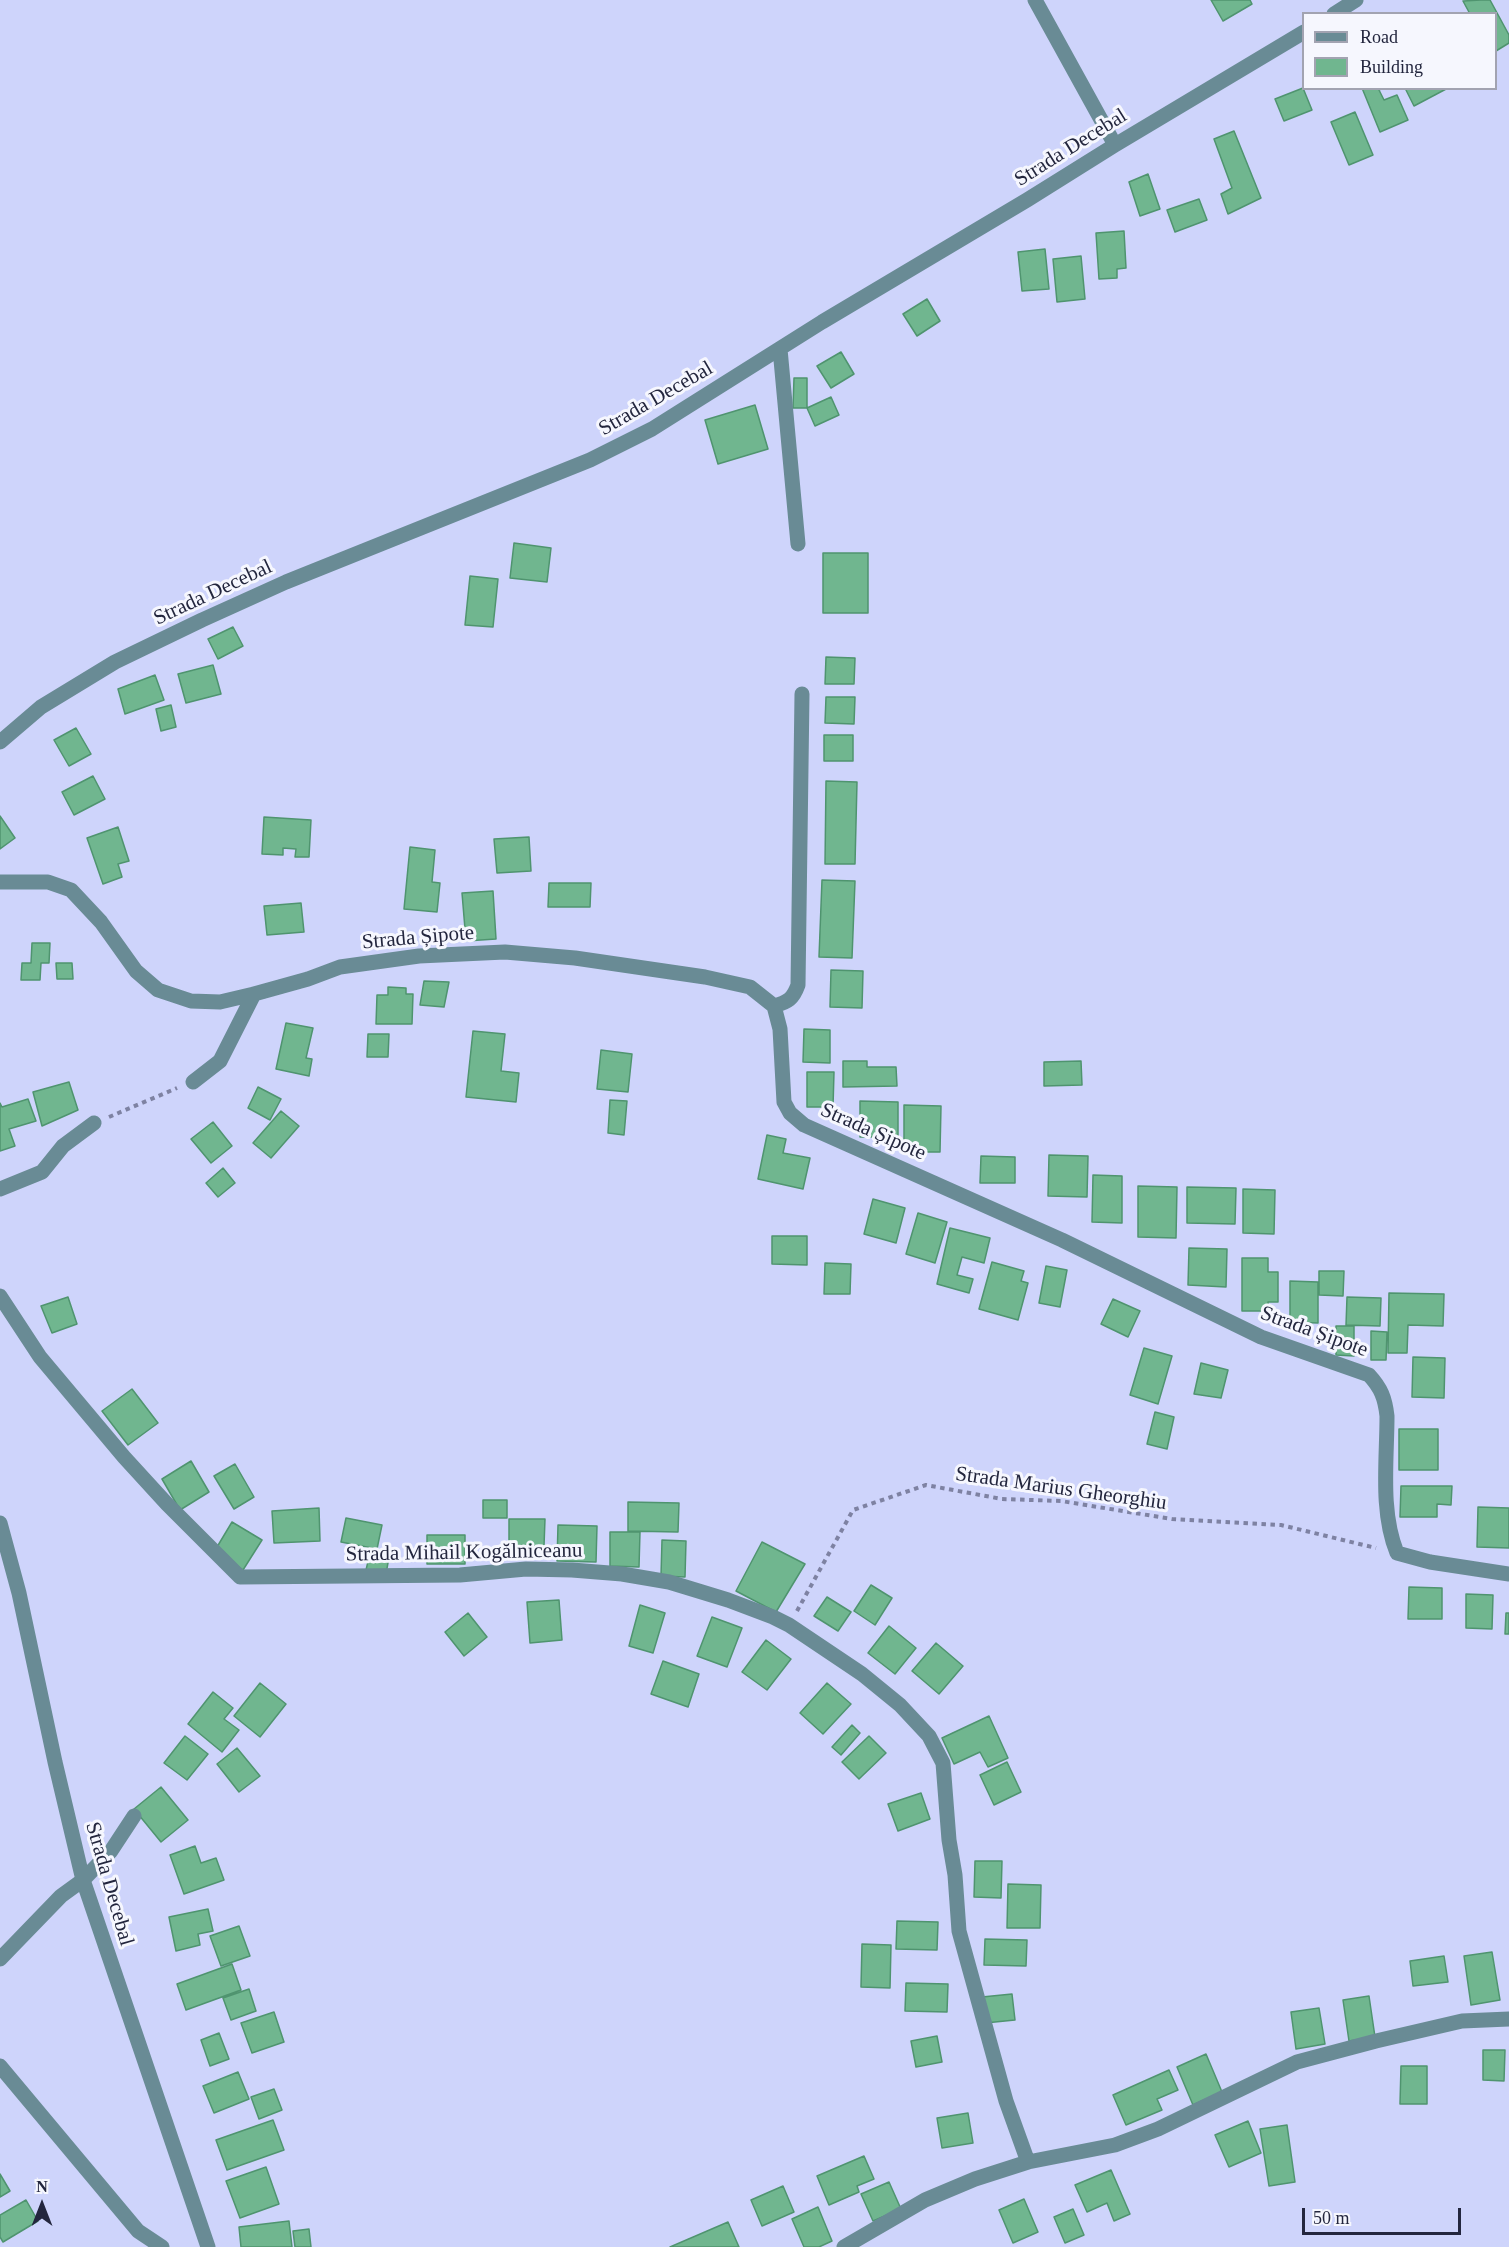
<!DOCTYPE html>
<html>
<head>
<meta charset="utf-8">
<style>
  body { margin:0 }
  #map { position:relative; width:1509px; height:2247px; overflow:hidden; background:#ced4fb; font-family:"Times New Roman",serif }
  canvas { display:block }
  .legend { position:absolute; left:1302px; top:12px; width:195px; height:78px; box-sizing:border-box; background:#f6f7fe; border:2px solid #a2a3b1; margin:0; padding:8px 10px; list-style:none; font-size:18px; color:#23263e }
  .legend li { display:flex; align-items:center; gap:12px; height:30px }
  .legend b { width:30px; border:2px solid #a2a3b1 }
  .north { position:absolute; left:12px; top:2175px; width:60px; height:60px; -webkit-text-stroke:4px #f6f7fe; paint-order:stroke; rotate:0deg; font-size:16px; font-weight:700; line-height:24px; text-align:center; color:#23263e }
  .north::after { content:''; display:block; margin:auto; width:21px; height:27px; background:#23263e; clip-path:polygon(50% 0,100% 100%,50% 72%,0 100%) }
  .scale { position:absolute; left:1302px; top:2208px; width:159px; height:27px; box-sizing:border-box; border:3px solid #23263e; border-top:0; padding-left:8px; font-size:18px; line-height:21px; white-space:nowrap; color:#23263e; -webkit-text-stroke:4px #f6f7fe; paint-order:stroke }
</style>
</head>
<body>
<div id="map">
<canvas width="1509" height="2247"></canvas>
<ul class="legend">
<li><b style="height:8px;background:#698b95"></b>Road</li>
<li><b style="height:16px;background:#70b68f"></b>Building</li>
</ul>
<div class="north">N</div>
<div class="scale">50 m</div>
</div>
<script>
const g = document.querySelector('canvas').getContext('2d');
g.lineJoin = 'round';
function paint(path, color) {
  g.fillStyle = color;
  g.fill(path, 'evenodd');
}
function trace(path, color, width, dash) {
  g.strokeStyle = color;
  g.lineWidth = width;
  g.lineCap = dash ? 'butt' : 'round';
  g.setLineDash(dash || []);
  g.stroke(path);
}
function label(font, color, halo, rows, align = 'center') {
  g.font = font + ' "Times New Roman",serif';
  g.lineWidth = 6;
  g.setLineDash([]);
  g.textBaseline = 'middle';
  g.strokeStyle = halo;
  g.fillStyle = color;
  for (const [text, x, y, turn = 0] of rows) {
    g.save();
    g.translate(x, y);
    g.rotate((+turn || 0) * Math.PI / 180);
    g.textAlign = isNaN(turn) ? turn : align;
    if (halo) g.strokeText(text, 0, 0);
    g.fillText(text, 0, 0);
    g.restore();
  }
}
const building = new Path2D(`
  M1211 0H1250L1252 4 1223 21Z
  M1481 0H1490L1509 35V43L1496 51V14H1470L1463 1Z
  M1303 88 1312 110 1284 121 1275 99Z
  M1362 88H1383L1379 90 1384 100 1397 95 1408 120 1380 132Z
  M1405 88H1448L1414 106Z
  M1355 112 1373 155 1349 165 1331 122Z
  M1234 131 1261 198 1228 214 1221 194 1232 188 1214 139Z
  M1148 174 1160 209 1140 216 1129 182Z
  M1199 199 1207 220 1175 232 1167 210Z
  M1124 231 1126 268 1117 269V278L1099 279 1096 233Z
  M1045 249 1049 289 1022 291 1018 252Z
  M1081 256 1085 299 1057 302 1053 259Z
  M927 299 940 321 917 336 903 314Z
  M841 352 854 374 831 388 817 366Z
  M794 378H807V408H793Z
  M831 397 839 415 815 426 807 408Z
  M755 405 768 449 718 464 705 420Z
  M514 543 551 548 547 582 510 578Z
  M823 553H868V613H823Z
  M470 576 498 579 493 627 465 625Z
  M233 627 243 646 218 659 208 639Z
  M826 657 855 658 854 684H825Z
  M213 665 221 694 186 703 178 674Z
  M155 675 164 700 125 714 118 689Z
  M826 697H855L854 724 825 723Z
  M171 705 176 727 161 731 156 709Z
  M76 728 91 754 69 766 54 740Z
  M824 735H853V761H824Z
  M93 776 105 799 74 815 62 792Z
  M826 781 857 782 855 864H825Z
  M0 816 15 838 0 849Z
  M264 817 311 820 309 857H295L296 849 283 848V855L262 854Z
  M118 827 129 861 118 864 122 877 103 884 87 838Z
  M529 837 531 871 497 873 494 839Z
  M410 847 435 850 432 882 440 883 437 912 404 909Z
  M822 880 855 881 852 958 819 957Z
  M549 883H591L590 907H548Z
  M493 891 496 939 466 941 462 893Z
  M301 903 304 932 267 935 264 906Z
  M32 943H50L49 963H41L40 980H21L22 963H31Z
  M56 963H72L73 979H57Z
  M831 970 863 971 862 1008 830 1007Z
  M424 981 449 982 444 1007 420 1005Z
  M388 987 406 988V994H413L412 1024H376L377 995H388Z
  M286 1023 313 1028 306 1058 312 1059 309 1076 276 1069Z
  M804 1029 830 1030V1063L803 1062Z
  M473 1031 505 1034 501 1071 519 1073 516 1102 466 1097Z
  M368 1034H389L388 1057H367Z
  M601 1050 632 1054 628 1092 597 1089Z
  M843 1061H867V1067H896L897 1086 843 1087Z
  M1081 1061 1082 1085 1044 1086V1062Z
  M807 1072H834L833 1107H807Z
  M69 1082 78 1110 42 1126 33 1092Z
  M258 1087 281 1099 270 1120 248 1108Z
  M28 1099 36 1121 9 1129 15 1146 0 1151V1103L2 1107Z
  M610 1100 627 1101 624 1135 608 1133Z
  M860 1101 898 1102V1137H860Z
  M904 1105 941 1106 940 1152H904Z
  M281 1111 299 1126 271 1158 253 1143Z
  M213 1122 232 1146 211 1163 191 1139Z
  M767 1135 786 1139 783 1153 810 1158 803 1189 758 1179Z
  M1049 1155 1088 1156 1087 1197 1048 1196Z
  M981 1156 1015 1157V1183H980Z
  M223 1168 235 1183 218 1197 206 1183Z
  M1093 1175 1122 1176V1223L1092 1222Z
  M1138 1186 1177 1187 1176 1238 1138 1237Z
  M1187 1187 1236 1188 1235 1224 1187 1223Z
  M1243 1189 1275 1190 1274 1234 1243 1233Z
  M873 1199 905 1208 896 1243 864 1234Z
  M918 1213 947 1222 935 1263 906 1254Z
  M950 1228 990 1238 984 1263 962 1257 957 1275 973 1279 969 1293 937 1284Z
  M772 1236H807V1265L772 1264Z
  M1189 1248 1227 1249 1226 1287 1188 1285Z
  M1242 1258H1268V1272H1278V1302H1268V1311H1242Z
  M992 1262 1024 1271 1021 1281 1028 1283 1018 1320 979 1309Z
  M825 1263 851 1264 850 1294H824Z
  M1046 1266 1067 1270 1060 1307 1039 1303Z
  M1319 1271H1344L1343 1296 1319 1295Z
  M1290 1281 1318 1282V1323L1290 1322Z
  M1389 1293 1444 1294 1443 1326 1408 1325 1407 1353H1388Z
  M68 1297 77 1324 52 1333 41 1306Z
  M1347 1297 1381 1298 1380 1326 1346 1325Z
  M1113 1299 1140 1311 1128 1337 1101 1324Z
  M1336 1326H1354V1356L1336 1355Z
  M1371 1331 1387 1332 1386 1360H1371Z
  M1144 1348 1172 1356 1158 1404 1130 1395Z
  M1413 1357 1445 1358 1444 1398 1412 1397Z
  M1201 1363 1228 1370 1221 1398 1194 1394Z
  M132 1389 158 1423 128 1445 102 1411Z
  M1155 1412 1174 1417 1167 1449 1147 1444Z
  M1399 1429H1438V1470H1399Z
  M191 1461 209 1492 180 1510 162 1479Z
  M235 1464 254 1497 234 1509 214 1476Z
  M1401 1486H1452L1451 1505 1437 1504V1517H1400Z
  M483 1500H507V1518H483Z
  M628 1502 679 1503 678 1532 628 1531Z
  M1478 1507 1509 1508V1548L1477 1547Z
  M319 1508 320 1541 274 1543 272 1511Z
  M346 1518 382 1525 377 1549 341 1542Z
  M509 1519H545L544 1546 509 1545Z
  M232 1522 262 1540 243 1570 214 1552Z
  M558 1525 597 1526 596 1562 557 1561Z
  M610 1532H640L639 1567 610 1566Z
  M427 1535H465V1564H427Z
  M662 1540 686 1541 685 1577 661 1576Z
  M762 1542 805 1564 776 1612 736 1591Z
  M370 1553 389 1557 386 1574 366 1570Z
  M871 1585 892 1598 875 1625 854 1611Z
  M1409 1587 1442 1588V1619H1408Z
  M1466 1594 1493 1595 1492 1629 1466 1628Z
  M827 1597 851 1612 838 1631 814 1616Z
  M559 1600 562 1640 530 1643 527 1602Z
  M640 1605 665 1613 653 1653 629 1646Z
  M468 1613 487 1637 464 1656 445 1632Z
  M1506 1613H1509V1634H1505Z
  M712 1617 742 1628 727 1667 697 1656Z
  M889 1626 916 1648 895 1674 868 1653Z
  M766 1640 791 1659 767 1690 742 1672Z
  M936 1643 963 1666 939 1694 912 1671Z
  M663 1661 699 1674 688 1707 651 1694Z
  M260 1683 286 1704 260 1737 234 1716Z
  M827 1683 851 1704 823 1734 800 1713Z
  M213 1692 233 1708 224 1719 239 1730 222 1752 188 1724Z
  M989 1716 1008 1758 988 1767 980 1752 954 1764 942 1738Z
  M852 1725 860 1733 841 1755 832 1747Z
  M185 1736 208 1754 187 1780 164 1763Z
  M869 1736 886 1753 859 1779 842 1762Z
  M237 1748 260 1776 239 1792 217 1764Z
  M1007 1762 1021 1792 994 1805 980 1775Z
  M161 1787 188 1820 161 1842 134 1809Z
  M921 1793 930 1819 898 1831 888 1804Z
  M195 1846 201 1863 216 1858 224 1880 184 1894 170 1855Z
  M975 1861H1002L1001 1898 974 1897Z
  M1008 1884 1041 1885 1040 1928H1007Z
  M208 1909 213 1931 198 1934 200 1945 176 1951 169 1917Z
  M897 1921 938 1922 937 1950 896 1949Z
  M239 1926 250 1956 221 1966 210 1936Z
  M985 1939 1027 1940 1026 1966 984 1965Z
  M862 1944 891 1945 890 1988 861 1987Z
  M1492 1952 1500 2000 1471 2005 1464 1956Z
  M1444 1956 1448 1982 1413 1986 1410 1961Z
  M232 1964 241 1990 186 2010 177 1984Z
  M906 1983 948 1984 947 2012 905 2011Z
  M249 1989 256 2011 231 2020 223 1998Z
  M1012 1994 1015 2020 985 2023 982 1997Z
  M1369 1996 1375 2037 1349 2041 1343 2000Z
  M1319 2008 1325 2044 1296 2049 1291 2012Z
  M274 2012 284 2042 252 2053 241 2023Z
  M219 2033 229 2059 210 2066 201 2040Z
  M937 2036 942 2062 916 2067 911 2041Z
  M1483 2050H1505L1504 2081 1483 2080Z
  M1206 2054 1222 2092 1193 2105 1177 2067Z
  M1401 2066H1427V2104H1400Z
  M1169 2070 1178 2090 1157 2099 1162 2110 1126 2125 1113 2095Z
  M238 2072 249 2099 214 2113 203 2086Z
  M274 2089 282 2110 259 2119 251 2097Z
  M968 2113 973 2143 942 2148 937 2118Z
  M273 2120 284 2150 227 2170 216 2140Z
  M1248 2121 1261 2153 1229 2167 1215 2135Z
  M1287 2125 1295 2182 1269 2186 1260 2129Z
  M864 2156 874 2179 857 2186 859 2192 829 2205 817 2176Z
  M266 2167 279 2204 240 2218 226 2181Z
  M1111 2170 1130 2214 1114 2221 1107 2203 1087 2212 1075 2185Z
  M0 2174 10 2191 0 2197Z
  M889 2182 901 2209 873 2221 861 2194Z
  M783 2186 794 2212 762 2226 751 2200Z
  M1024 2199 1038 2232 1013 2243 999 2210Z
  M26 2200 38 2221 3 2242 0 2237V2215Z
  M818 2207 832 2241 819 2247H804L792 2219Z
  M1073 2209 1084 2235 1065 2243 1054 2217Z
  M289 2221 292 2247H241L239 2227Z
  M728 2222 739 2247H670Z
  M309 2229 311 2247H295L293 2231Z`);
paint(building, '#70b68f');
trace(building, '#4f946f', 1.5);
trace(new Path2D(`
  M109 1117 177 1088
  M797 1611 853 1510 926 1485 1002 1499 1061 1501 1172 1519 1281 1525 1376 1548`), '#7e82a2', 4, [4.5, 4.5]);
trace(new Path2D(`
  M1035 0 1115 145
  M1334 14 1356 0
  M780 349 798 544
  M0 742 41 707 115 662 202 620 286 582 590 460 652 429 822 322 1027 200 1115 145 1304 32
  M0 882H48L71 890 101 922 136 971 158 990 191 1001 220 1002 254 994 308 979 340 967 419 956 505 952 575 958 705 977 750 987 774 1006 780 1029 784 1102 790 1113 804 1125 1062 1240 1261 1337 1369 1375C1381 1388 1385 1398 1387 1416 1387 1461 1380 1511 1397 1553L1430 1562 1509 1574
  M774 1006C788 1002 793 999 798 985L802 694
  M193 1082 220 1061 254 994
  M0 1189 42 1172 63 1146 94 1123
  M0 1296 40 1357 124 1457 167 1504 240 1577 460 1575 526 1569 572 1570 622 1574 669 1582 728 1600 773 1617 789 1625 862 1674 900 1705 929 1736 943 1763 949 1840 955 1875 959 1931 1006 2101 1028 2162 1115 2145 1158 2129 1297 2062 1376 2041 1462 2021 1509 2019
  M0 1523 19 1593 55 1762 83 1880 208 2247
  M0 1959 61 1896 83 1880 111 1851 134 1816
  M0 2066 138 2231 162 2247
  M844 2247 925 2200 975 2179 1028 2162`), '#698b95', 15);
label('21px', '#23263e', '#f6f7fe', [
  ["Strada Decebal",1071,148,-32],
  ["Strada Decebal",656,399,-30],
  ["Strada Decebal",213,593,-25],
  ["Strada Șipote",418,938,-5],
  ["Strada Șipote",873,1132,24],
  ["Strada Șipote",1314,1332,20],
  ["Strada Marius Gheorghiu",1061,1489,8],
  ["Strada Mihail Kogălniceanu",464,1553,-1],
  ["Strada Decebal",109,1884,74]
]);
</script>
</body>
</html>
